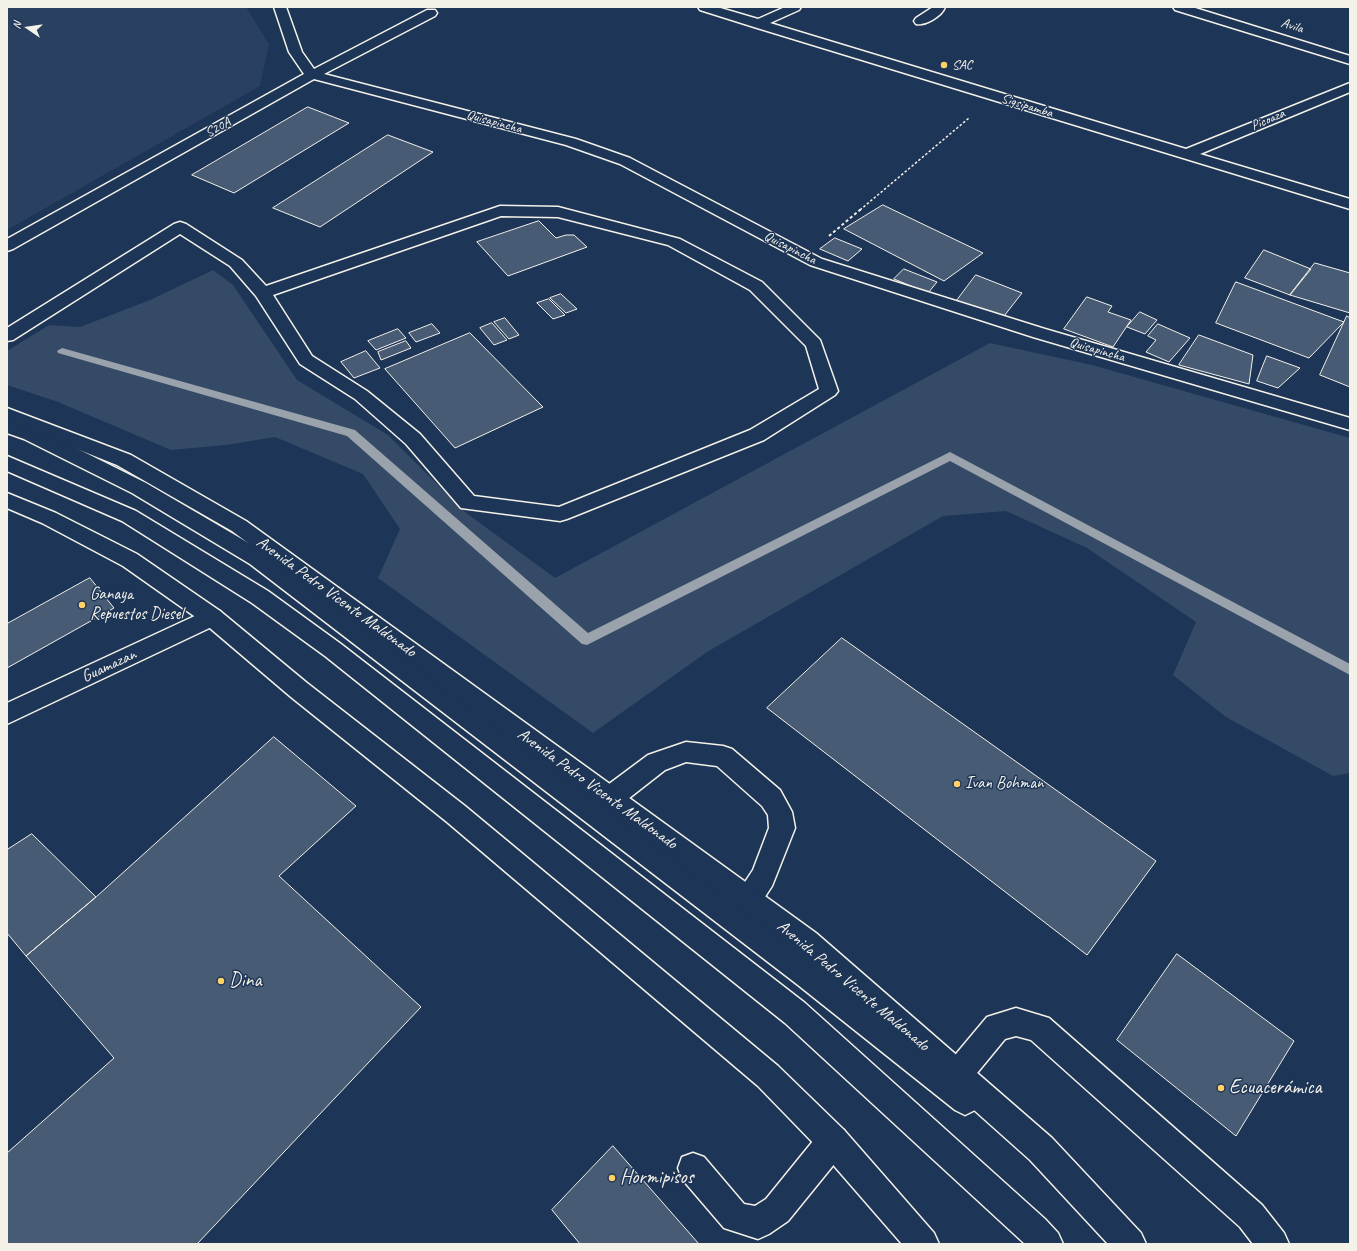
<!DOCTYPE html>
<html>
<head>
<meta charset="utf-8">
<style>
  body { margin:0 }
  #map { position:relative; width:1357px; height:1251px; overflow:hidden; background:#1d3557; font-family:Caveat,sans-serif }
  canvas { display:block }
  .frame { position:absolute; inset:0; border:8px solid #f4f1e8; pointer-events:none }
  .north { position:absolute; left:8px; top:8px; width:40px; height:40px; -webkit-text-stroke:3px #1d3557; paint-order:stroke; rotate:283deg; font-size:11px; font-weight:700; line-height:16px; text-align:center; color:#f4f1e8 }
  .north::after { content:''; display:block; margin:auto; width:14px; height:18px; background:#f4f1e8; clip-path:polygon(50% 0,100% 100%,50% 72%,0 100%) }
</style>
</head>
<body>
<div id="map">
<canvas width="1357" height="1251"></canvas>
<div class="frame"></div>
<div class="north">N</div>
</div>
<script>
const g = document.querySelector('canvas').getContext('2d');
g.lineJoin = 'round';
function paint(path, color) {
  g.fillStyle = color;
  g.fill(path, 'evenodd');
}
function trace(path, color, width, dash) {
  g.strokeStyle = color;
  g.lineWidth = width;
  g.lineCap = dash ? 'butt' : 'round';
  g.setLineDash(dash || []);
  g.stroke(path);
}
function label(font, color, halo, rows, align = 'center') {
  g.font = font + ' Caveat,sans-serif';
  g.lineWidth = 3;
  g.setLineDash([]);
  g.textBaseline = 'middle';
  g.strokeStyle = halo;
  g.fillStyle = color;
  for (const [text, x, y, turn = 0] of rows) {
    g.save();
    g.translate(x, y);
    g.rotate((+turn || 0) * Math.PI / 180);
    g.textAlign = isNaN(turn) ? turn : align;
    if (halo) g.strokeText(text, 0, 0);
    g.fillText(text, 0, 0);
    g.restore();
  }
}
paint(new Path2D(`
  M7 7H246L269 44 260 86 7 230Z`), '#2a4060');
paint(new Path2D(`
  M213 270 233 285 297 380 388 435 465 512 555 578 990 343 1092 365 1350 438V773L1333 776 1226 717 1173 675 1196 622 1087 548 1006 511 943 516 707 652 593 733 378 578 400 529 363 474 275 437 226 445 171 450 58 402 7 385V351L49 325 80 327 150 300Z`), '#354a67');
paint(new Path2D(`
  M62 348 355 430 588 633 950 452 1350 664V675L950 461 587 645 582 644 347 436 58 353 57 351Z`), '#9aa2ab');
const building = new Path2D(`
  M308 107 349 123 234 193 192 175Z
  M388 135 433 152 320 227 273 208Z
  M883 205 983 253 944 281 844 229Z
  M539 221 556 238 566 235H574L587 247 508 276 477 242Z
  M835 238 862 249 848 261 820 249Z
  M1264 250 1311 269 1290 295 1245 278Z
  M1315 263 1350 273V313L1290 295Z
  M904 269 937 282 928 293 894 279Z
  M976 275 1022 293 1001 320 955 303Z
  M1236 282 1344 322 1309 358 1216 323Z
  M561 294 577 309 566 313 550 298Z
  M1087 297 1112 306 1108 312 1131 320 1113 347 1064 329Z
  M549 299 565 315 553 319 537 303Z
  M1140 312 1157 320 1145 334 1127 327Z
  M1347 316 1350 318V387L1320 375Z
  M505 318 519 335 509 339 494 322Z
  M492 323 507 340 494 345 480 328Z
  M432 324 440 333 416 342 409 333Z
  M1158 324 1190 338 1169 362 1146 352 1156 340 1148 336Z
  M398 329 406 338 376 350 368 341Z
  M470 333 543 407 455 448 385 369Z
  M1199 335 1253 355 1249 384 1179 365Z
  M406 341 411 348 381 360 378 352Z
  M366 351 380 368 354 378 341 362Z
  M1267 356 1300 368 1278 388 1257 381Z
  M90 578 114 608 7 668V624Z
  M842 638 1156 861 1087 955 767 708Z
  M274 737 356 806 279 876 421 1007 197 1244H7V1153L114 1058 26 956 96 897Z
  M32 834 96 897 26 956 7 933V850Z
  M1177 954 1294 1041 1236 1136 1117 1040Z
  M613 1146 699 1244H580L552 1210Z`);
paint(building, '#485b74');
trace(building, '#f4f1e8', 1);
const minor = new Path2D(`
  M274 7H286L302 52 314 69 427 10H435L437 13 435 16 324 74 576 139 630 158 822 259 1045 329 1350 418V430L1033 337 810 265 620 164 566 145 314 79 13 249 7 251V239L304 74 289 52Z
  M698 7H717L758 19 785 7H801L799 10 770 23 1186 149 1350 83V92L1200 154 1350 199V209L754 27 700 10Z
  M933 7H945C942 16 925 26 916 24L914 21 916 18Z
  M1173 7H1192L1350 56V64L1175 10Z
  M500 206 558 207 680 239 762 282 820 340 838 391 835 395 764 440 567 519 560 521 461 508 406 444 355 399 300 364 256 296 230 266 180 234 13 340 7 341V328L174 224 180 222 186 224 242 260 266 286ZM501 216 558 217 668 245 750 290 806 346 819 389 750 430 559 507 474 496 420 434 367 391 312 356 273 295Z
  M7 420 38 429 146 483 264 552 600 803 598 798 601 790 648 755 686 742 723 746 732 749 780 790 792 812 795 828 772 886 757 909 748 912 745 911 818 965 946 1066 987 1017 1016 1008 1049 1018 1262 1205 1284 1233 1289 1244H1253L1240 1227 1031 1040 1016 1036 1005 1039 968 1084 975 1090 980 1100 975 1110 965 1115 955 1110 798 985 250 564 132 493 24 439 7 433ZM686 762 717 766 762 806 768 815 769 828 753 870 739 891 735 900 737 905 606 808 610 809 619 806 665 770Z
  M7 456 136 511 268 591 341 644 805 1003 1045 1219 1058 1233 1063 1244H1025L785 1023 325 656 252 603 122 521 7 471Z
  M212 608 220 611 223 617 220 623 7 724V703Z
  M833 1126 844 1130 848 1141 844 1152 788 1221 769 1234 758 1239 724 1228 682 1179 678 1168 682 1157 693 1153 704 1157 744 1204 755 1206 766 1199 822 1130Z`);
const major = new Path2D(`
  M7 408 131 455 246 521 816 933 1052 1138 1141 1233 1146 1244H1108L1030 1160 796 951 232 531 117 465 7 421Z
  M7 493 56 513 137 554 220 611 307 683 465 806 778 1066 844 1130 934 1233 939 1244H902L822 1152 758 1086 447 822 291 697 204 623 123 566 42 523 7 508Z`);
trace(minor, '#f4f1e8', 3);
trace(major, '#f4f1e8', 3);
trace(new Path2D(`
  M860 210 969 118`), '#f4f1e8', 1.5, [2.5, 2]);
trace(new Path2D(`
  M829 236 861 209`), '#f4f1e8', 2, [3, 2.5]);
paint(minor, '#1d3557');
paint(major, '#1d3557');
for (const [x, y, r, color] of [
  [944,65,4,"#ffd166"],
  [82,605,4,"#ffd166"],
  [957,784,4,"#ffd166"],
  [221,981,4,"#ffd166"],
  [1221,1088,4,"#ffd166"],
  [612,1178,4,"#ffd166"]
]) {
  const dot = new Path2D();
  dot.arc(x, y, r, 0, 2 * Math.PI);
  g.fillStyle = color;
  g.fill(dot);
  trace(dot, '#1d3557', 1.5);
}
label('14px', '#f4f1e8', '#1d3557', [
  ["Avila",1292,26,17],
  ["Sigsipamba",1027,106,17],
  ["Picoaza",1268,120,-23],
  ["Quisapincha",494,122,15],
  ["S20A",218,128,-29],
  ["Quisapincha",790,248,27],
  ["Quisapincha",1097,350,16]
]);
label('14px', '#f4f1e8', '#1d3557', [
  ["SAC",952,65]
], 'left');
label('17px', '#f4f1e8', '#1d3557', [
  ["Ganaya",90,595],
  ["Repuestos Diesel",90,615],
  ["Ivan Bohman",965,784]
], 'left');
label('17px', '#f4f1e8', '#1d3557', [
  ["Avenida Pedro Vicente Maldonado",336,597,36],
  ["Guamazan",109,666,-25],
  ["Avenida Pedro Vicente Maldonado",597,789,36],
  ["Avenida Pedro Vicente Maldonado",853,986,40]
]);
label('20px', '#f4f1e8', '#1d3557', [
  ["Dina",229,981],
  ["Ecuacerámica",1229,1088],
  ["Hormipisos",620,1178]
], 'left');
</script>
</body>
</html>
